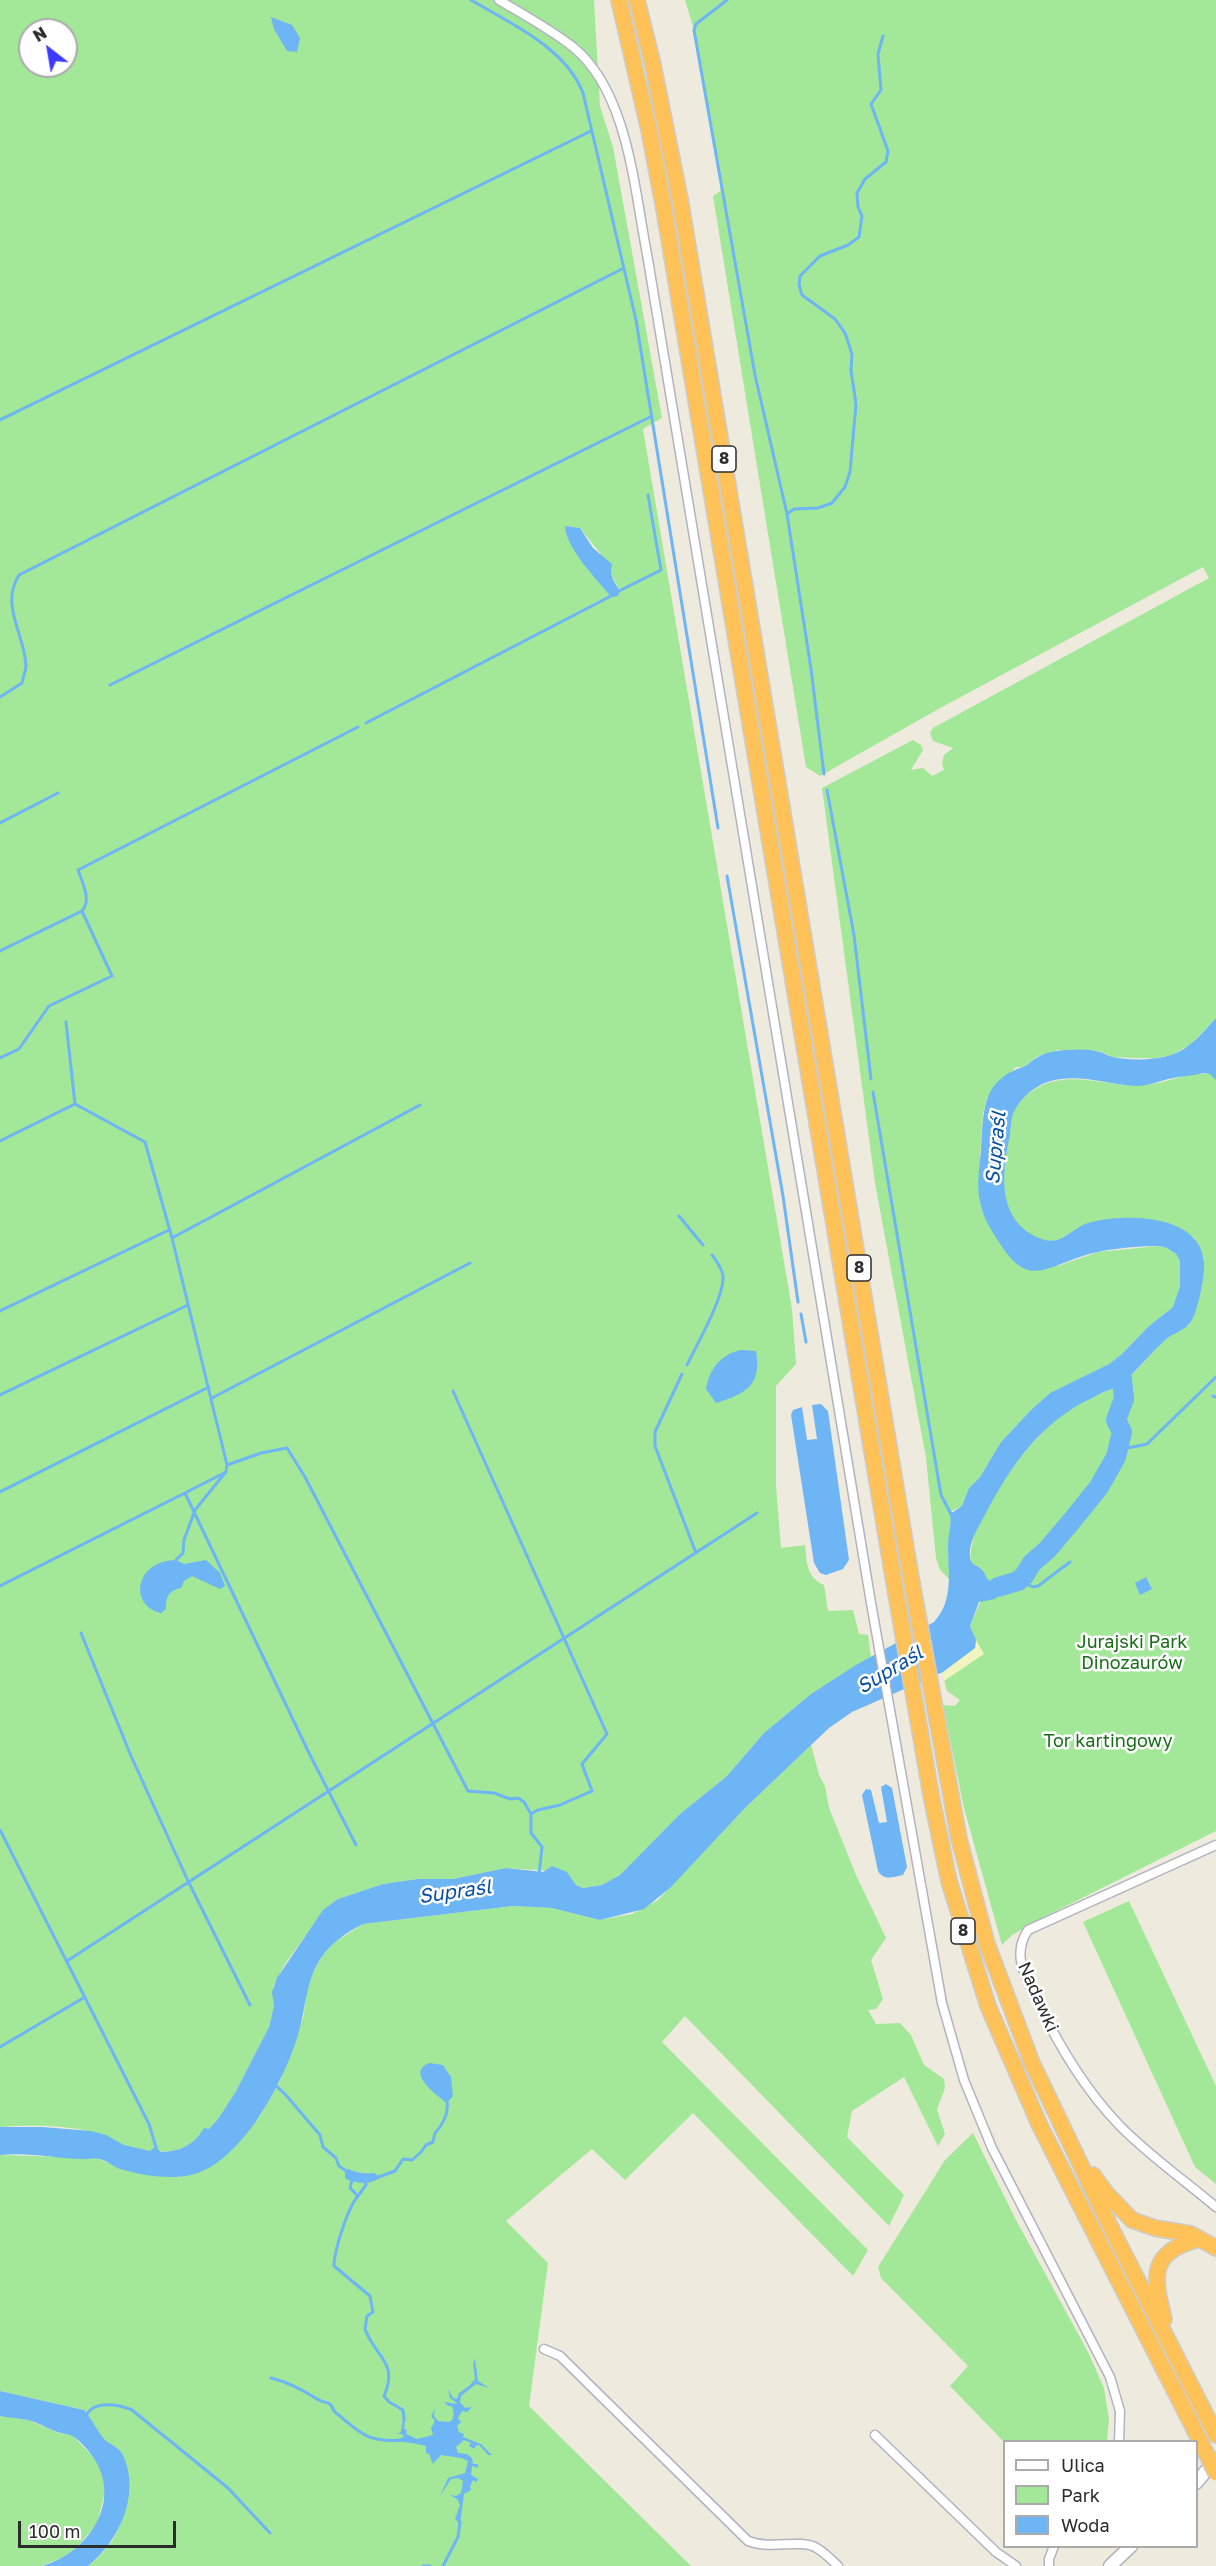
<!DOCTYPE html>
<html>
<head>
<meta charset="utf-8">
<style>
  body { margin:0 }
  #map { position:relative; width:1216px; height:2566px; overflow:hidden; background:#eeebde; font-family:"Golos Text",sans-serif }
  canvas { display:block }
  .legend { position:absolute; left:1003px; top:2440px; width:195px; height:108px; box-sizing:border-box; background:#fff; border:2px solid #ababab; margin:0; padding:8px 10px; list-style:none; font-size:18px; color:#2c2c2c }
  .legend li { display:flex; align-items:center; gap:12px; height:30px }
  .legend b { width:30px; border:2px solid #ababab }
  .north { position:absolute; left:18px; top:18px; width:60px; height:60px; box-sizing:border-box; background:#fff; border:2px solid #ababab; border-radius:50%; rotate:329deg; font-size:16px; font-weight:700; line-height:24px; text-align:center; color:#2c2c2c }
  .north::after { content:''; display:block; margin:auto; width:21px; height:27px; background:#3d3aff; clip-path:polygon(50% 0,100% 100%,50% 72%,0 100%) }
  .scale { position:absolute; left:18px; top:2521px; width:158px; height:27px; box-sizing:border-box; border:3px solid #2c2c2c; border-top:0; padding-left:8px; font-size:18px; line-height:21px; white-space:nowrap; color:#2c2c2c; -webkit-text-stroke:4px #fff; paint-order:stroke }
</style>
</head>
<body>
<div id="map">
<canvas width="1216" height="2566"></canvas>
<ul class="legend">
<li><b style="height:8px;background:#fff"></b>Ulica</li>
<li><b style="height:16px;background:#a3e798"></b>Park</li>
<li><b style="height:16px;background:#6db5f4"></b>Woda</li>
</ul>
<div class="north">N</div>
<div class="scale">100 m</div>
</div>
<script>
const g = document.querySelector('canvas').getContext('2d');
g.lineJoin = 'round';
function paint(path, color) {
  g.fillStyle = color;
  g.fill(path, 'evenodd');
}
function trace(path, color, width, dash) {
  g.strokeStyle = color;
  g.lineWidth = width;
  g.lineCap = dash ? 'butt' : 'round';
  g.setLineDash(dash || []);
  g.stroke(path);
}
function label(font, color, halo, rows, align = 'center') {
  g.font = font + ' "Golos Text",sans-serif';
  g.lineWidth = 5;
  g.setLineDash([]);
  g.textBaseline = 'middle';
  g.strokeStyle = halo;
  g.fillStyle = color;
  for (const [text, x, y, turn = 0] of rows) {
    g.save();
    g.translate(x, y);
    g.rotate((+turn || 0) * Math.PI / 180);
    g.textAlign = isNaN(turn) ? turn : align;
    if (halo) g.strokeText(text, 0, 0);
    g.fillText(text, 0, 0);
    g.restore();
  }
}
paint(new Path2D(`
  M0 0H594L600 106 613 147 662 418 643 429 792 1309 796 1364 776 1386V1486L781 1548 805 1545C807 1562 806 1577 824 1585L828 1611 853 1610 859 1634 868 1635 871 1657 811 1694 764 1733 727 1776 680 1814 620 1875 602 1885 583 1888 576 1885 567 1872 506 1868 453 1879H418L383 1884 338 1899 308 1932 285 1964 273 1987 274 2006 269 2027 235 2093 218 2119 209 2129H204C186 2159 150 2154 121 2144 111 2141 103 2134 92 2132 63 2125 30 2125 0 2127ZM30 30H66V66H30ZM565 526 580 528 600 553 620 591 611 597 585 565Z
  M685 0H1216V1018L1191 1044 1172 1055 1156 1058H1133L1113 1057 1099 1051 1058 1050 1038 1056 1023 1067H1016L987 1098 983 1114 979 1173 980 1202 983 1213 994 1234 1058 1266 1098 1252 1159 1246 1167 1248 1176 1254 1180 1261V1286L1173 1307 1149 1326 1122 1354 1109 1364 1050 1393 1032 1409 1001 1442 980 1477 969 1488 962 1506 952 1511 948 1546 950 1580 940 1570 936 1558 926 1458 875 1183 822 788 913 740 921 745 923 750 911 770 923 768 932 776 944 770 942 764 944 755 953 748 933 741 930 733 933 728 1209 578 1203 567 942 707 820 776 806 767 713 196 722 190 694 30Z
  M1216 1067V1831L1044 1917 1012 1935 1002 1945 964 1808 943 1705 955 1706 960 1700 947 1691 942 1672 974 1635 970 1626 989 1581 971 1562C966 1519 1035 1431 1070 1409 1087 1398 1107 1393 1123 1382 1138 1371 1149 1355 1162 1342 1170 1335 1180 1330 1189 1325L1204 1258 1194 1237C1169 1234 1143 1232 1118 1229 1107 1228 1096 1225 1086 1226 1073 1226 1062 1247 1040 1239 996 1224 1002 1172 1009 1136 1011 1128 1011 1117 1014 1110 1019 1100 1028 1093 1037 1088 1074 1067 1113 1091 1153 1084 1171 1081 1191 1071 1210 1074L1215 1071Z
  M811 1745 819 1775 825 1786 829 1808 856 1875 886 1938 871 1960 883 1999 876 2009 868 2010 876 2024 900 2023 911 2035 924 2065 944 2079 945 2088 937 2109 945 2134 938 2146 904 2077 852 2111 847 2137 904 2195 889 2226 685 2016 662 2042 868 2250 853 2276 693 2113 625 2180 592 2149 506 2221 548 2263 529 2406 691 2566H88C115 2545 127 2520 127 2487 127 2476 127 2465 123 2455 119 2447 111 2445 105 2440 97 2432 91 2419 84 2410L0 2391V2155L97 2158 119 2168 145 2174 180 2177 260 2116 279 2083 297 2037 304 2014 306 1992 313 1973 322 1956 335 1942 363 1924 513 1906 552 1908 600 1920 632 1914 658 1900 745 1808Z
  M1129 1901 1216 2086V2184L1195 2167 1083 1922Z
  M973 2133 1016 2220 1089 2354 1104 2388 1109 2419 1107 2441 1004 2442 950 2386 968 2366 881 2278 878 2267 945 2160Z
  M0 2416 28 2420 59 2433 72 2435 98 2462 102 2470 105 2491 97 2524 77 2547 64 2557 41 2566H0Z`), '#a3e798');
paint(new Path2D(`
  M976 1640 984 1654 944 1681 942 1672 975 1648Z`), '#f2f4c0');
paint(new Path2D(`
  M271 17 292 25 300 38 297 52 287 51 274 29Z
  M565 526 580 528 593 548 612 564C609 576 614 581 620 591L618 596 611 597C597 579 566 549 565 526Z
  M1216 1018V1080L1210 1074 1204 1073C1192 1076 1180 1076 1168 1079 1157 1082 1148 1086 1137 1086 1109 1085 1078 1073 1051 1081 1036 1085 1023 1096 1016 1108 1011 1115 1011 1126 1010 1135 1002 1172 996 1220 1039 1238 1061 1248 1071 1228 1088 1223 1123 1213 1200 1213 1204 1262 1205 1275 1198 1313 1190 1323 1184 1331 1171 1334 1164 1341 1151 1353 1139 1368 1126 1380L1122 1387C1112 1387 1102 1393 1092 1398 1042 1421 1010 1466 985 1515 978 1528 968 1543 970 1558 972 1567 977 1564 982 1570 986 1574 985 1578 990 1581H1008L1019 1577 1023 1583 1003 1590 995 1599 979 1602 970 1626 976 1640 975 1648 943 1672 852 1712 829 1728 745 1808 671 1887 644 1909 600 1920 552 1908 513 1906 363 1924C347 1932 331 1943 321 1958 305 1982 306 2009 298 2035 284 2081 242 2163 191 2175 170 2180 141 2175 120 2169 112 2166 106 2160 99 2159 94 2157 87 2160 81 2159 54 2158 27 2152 0 2155V2127H43L91 2131 106 2135 124 2145 150 2151 155 2147 161 2152C181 2151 194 2145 204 2128L209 2129 218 2119 235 2093 269 2027 274 2006 272 1992 277 1978 323 1910 338 1899 383 1884 418 1879H453L506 1868 543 1872 552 1866 567 1872 576 1885 583 1888 602 1885 620 1875 680 1814 727 1776 764 1733 811 1694 856 1665 934 1622C954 1600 948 1572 948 1546 948 1534 952 1525 950 1514L962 1506 969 1488 980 1477 1001 1442 1032 1409 1050 1393 1109 1364 1122 1354 1149 1326 1173 1307 1180 1286V1261L1176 1254 1167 1248 1159 1246C1138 1246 1103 1249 1083 1256 1042 1269 1027 1287 999 1242 991 1230 984 1219 981 1206 976 1189 979 1169 981 1151 984 1113 980 1081 1023 1067 1028 1065 1033 1059 1038 1057 1046 1052 1059 1050 1068 1050 1078 1049 1091 1049 1100 1052 1104 1053 1108 1056 1113 1057 1129 1061 1155 1060 1171 1055 1190 1049 1203 1032 1216 1018Z
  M740 1350 756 1351C762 1385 746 1394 716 1403L706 1389C710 1369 719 1356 740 1350Z
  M821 1404 828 1411 849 1560 843 1569 826 1575 820 1573 814 1563 791 1415 793 1410 802 1407 807 1440 817 1439 812 1405Z
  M176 1560 184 1564 206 1560 220 1573 225 1586 220 1589 192 1576 184 1581 181 1588C168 1591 166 1597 166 1609L161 1613C129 1606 134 1561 176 1560Z
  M1146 1577 1152 1589 1140 1595 1135 1583Z
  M886 1784 892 1788 907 1867 903 1875C893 1877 884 1881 878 1871L862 1795 866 1789 871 1790 879 1823 887 1822 881 1787Z
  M429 2063 443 2065 451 2077 453 2096 447 2103C438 2096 405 2073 429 2063Z
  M348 2169C358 2173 363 2174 374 2173L380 2177C373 2185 354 2184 345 2178V2170Z
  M475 2359 478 2381 489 2388 476 2384 461 2396 460 2402 465 2408 472 2407 467 2412 462 2411 458 2418 461 2422 457 2426 459 2432 464 2434 463 2437 481 2444 492 2455H488L479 2445 475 2446V2449L469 2446 471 2443 464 2440 456 2447 458 2453 467 2454 472 2458 473 2464H478V2468L472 2466 471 2475 478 2479 477 2482 473 2480 470 2487 471 2490 464 2494 460 2524 455 2519 460 2505 457 2499 450 2495 456 2496 461 2493 463 2481 458 2478 451 2479 440 2496 448 2478 465 2473 468 2461 461 2458 441 2455 433 2464 429 2454 426 2453V2446C420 2444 399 2441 393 2441L404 2437 402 2434H397L401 2432 403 2415 406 2418 404 2425 406 2426 403 2427 407 2431 406 2434 417 2439 433 2435 431 2428 435 2421 431 2416 435 2409 434 2416 438 2421 449 2422 452 2420 454 2414 452 2406H448L444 2402 458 2404 450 2398 448 2389 453 2398 457 2399 459 2393 469 2386 475 2379 473 2363Z
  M0 2391 84 2410C92 2419 97 2431 105 2440 111 2445 119 2447 123 2455 141 2495 119 2541 88 2566H42C91 2552 125 2497 90 2453 85 2447 80 2441 74 2437 70 2434 65 2434 61 2433 52 2431 41 2424 31 2421 21 2418 10 2418 0 2416Z`), '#6db5f4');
trace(new Path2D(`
  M471 0C510 23 566 48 583 93L636 320 718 828
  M727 0 696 24 694 30 755 375 787 514
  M0 420 591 131
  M619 591 661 570 648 495
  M110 685 652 416
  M0 697 22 683C23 677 26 670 26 665 24 633 0 605 19 575L622 269
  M366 723 613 595
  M824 774 811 669 787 514 794 509 818 508 832 503 845 487 850 472 856 404 851 370 852 354 845 333 835 319 802 295 799 285 800 276 820 256 848 245 859 237 862 216 858 207 857 193 865 179 886 162 888 151 871 104 881 90 878 54 883 36
  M827 790 854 935 871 1079
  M0 823 58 793
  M727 876 783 1196 798 1302
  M0 951 82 911C92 900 82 882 78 870L358 727
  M0 1058 19 1049 49 1006 112 976 82 911
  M873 1092 941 1495 952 1516
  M75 1104 145 1142 172 1238 227 1465 226 1472 185 1493 308 1751 356 1845
  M0 1141 75 1104 66 1022
  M679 1216 703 1245
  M172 1238 420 1105
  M0 1311 169 1230
  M801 1314 806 1342
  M687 1365C696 1346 725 1296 723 1276 722 1268 717 1262 712 1255
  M682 1374 655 1432V1446L696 1553
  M453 1391 607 1734 582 1764 592 1791 560 1805 538 1810 531 1814V1833L542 1847 539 1875
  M0 1395 188 1305
  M1213 1396 1216 1397
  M212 1398 470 1263
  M1118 1450 1147 1444 1216 1377
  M227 1465 261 1453 287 1448 305 1477 468 1791 494 1793 510 1799 518 1798 524 1802 531 1814
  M0 1492 209 1387
  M176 1560 183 1553 184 1540 195 1510 225 1473
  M1020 1581 1033 1587 1038 1586 1070 1562
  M0 1586 185 1493
  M81 1633 131 1756 188 1881 250 2005
  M0 1830 149 2124 157 2151
  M67 1961 757 1513
  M0 2047 85 1997
  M274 2084 285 2094 320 2135 323 2147 336 2158 339 2166 348 2172
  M376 2178 395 2171 403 2159 412 2160 421 2152 426 2145 433 2142 435 2133C442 2126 449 2113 447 2102
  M352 2180 350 2188 358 2196C348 2207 334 2251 334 2266L370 2296 373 2312 367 2316 365 2329C375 2357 399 2362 384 2396L389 2402 403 2410 404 2419
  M358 2196 366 2185 364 2178
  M271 2378C288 2382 303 2390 317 2399 321 2402 327 2402 330 2404 332 2406 333 2410 335 2412 362 2434 367 2443 404 2440
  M86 2416C93 2400 118 2404 132 2410L228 2488 270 2533
  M423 2566H430
  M443 2566 458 2537 460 2522`), '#6db5f4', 3);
trace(new Path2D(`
  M998 1587 1018 1581 1024 1576 1032 1563 1047 1550 1070 1523 1099 1487 1116 1457 1122 1432 1116 1420 1124 1399 1121 1370`), '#6db5f4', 20);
const street = new Path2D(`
  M499 0C524 15 550 29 573 47 628 92 634 188 647 254L871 1603 942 2003 964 2080 992 2148 1110 2377 1120 2411 1119 2442
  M1216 1845 1028 1930C1011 1956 1026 1976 1038 2002 1060 2048 1085 2090 1121 2127 1150 2156 1185 2181 1216 2207
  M544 2349 560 2356 748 2541C772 2550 798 2539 815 2547 824 2552 831 2559 838 2566
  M875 2435 996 2552 1016 2566
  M1049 2566V2559L1054 2546`);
const secondary = new Path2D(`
  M1196 2483 1216 2459
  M1110 2566 1131 2546`);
const highway = new Path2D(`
  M619 0 649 130 663 203 895 1588 932 1800 949 1881 988 2006 1040 2126 1190 2421
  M637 0 653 65 680 199 911 1578 959 1839 987 1944 1032 2063 1108 2222 1216 2435
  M1093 2175 1107 2194 1132 2220 1155 2228 1191 2234 1216 2248
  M1164 2319C1153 2276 1149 2252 1199 2239`);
trace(street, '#b2b2c0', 11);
trace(secondary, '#b2b2c0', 15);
trace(highway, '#ccc', 18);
trace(street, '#fff', 8);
trace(secondary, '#fff', 12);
trace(highway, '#ffc258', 15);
const highwayBridge = new Path2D(`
  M1190 2421 1216 2473`);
trace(highwayBridge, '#ccc', 18, []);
trace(highwayBridge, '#ffc258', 15);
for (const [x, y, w] of [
  [724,459,24],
  [859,1268,24],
  [963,1931,24]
]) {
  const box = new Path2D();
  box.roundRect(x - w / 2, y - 13, w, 26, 4.5);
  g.fillStyle = '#fff';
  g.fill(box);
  trace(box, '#2c2c2c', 1.5);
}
label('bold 16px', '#2c2c2c', null, [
  ["8",724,459],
  ["8",859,1268],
  ["8",963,1931]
]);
label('18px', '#186e17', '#fff', [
  ["Jurajski Park",1132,1642],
  ["Dinozaurów",1132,1663],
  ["Tor kartingowy",1108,1741]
]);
label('18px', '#2c2c2c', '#fff', [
  ["Nadawki",1038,1997,66]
]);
label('italic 20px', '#074fa5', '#fff', [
  ["Supraśl",996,1148,-85],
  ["Supraśl",890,1670,-31],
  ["Supraśl",455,1892,-8]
]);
</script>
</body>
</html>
